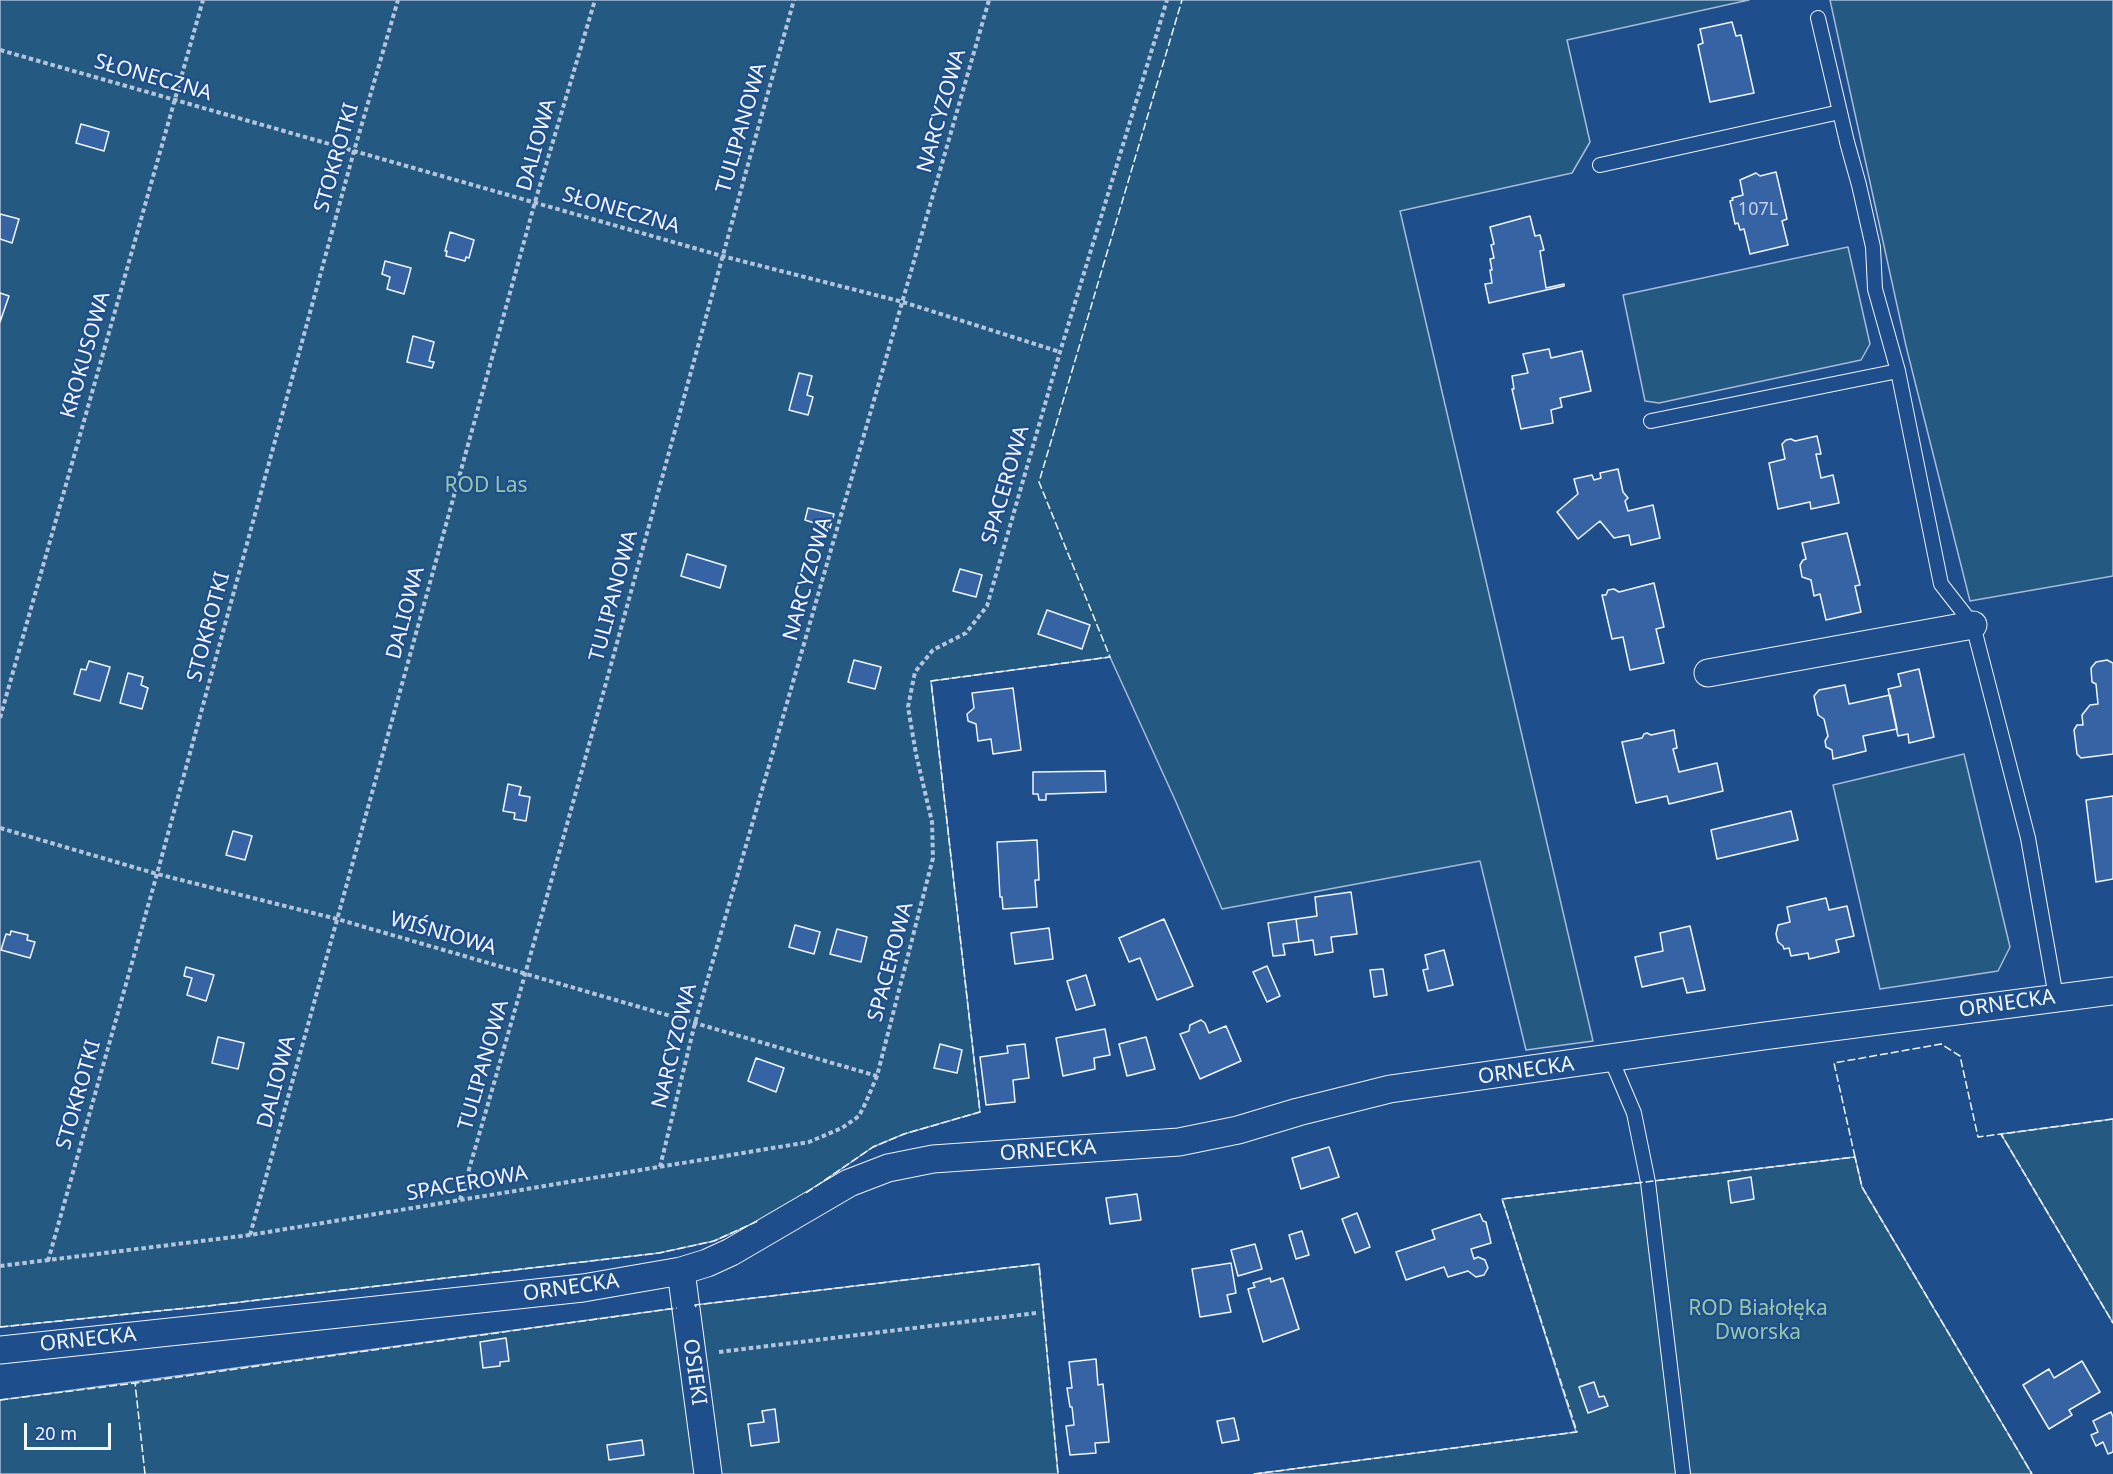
<!DOCTYPE html>
<html>
<head>
<meta charset="utf-8">
<style>
  body { margin:0 }
  #map { position:relative; width:2113px; height:1474px; overflow:hidden; background:#1f4e8c; font-family:"Noto Sans",sans-serif }
  canvas { display:block }
  .scale { position:absolute; left:24px; top:1423px; width:87px; height:27px; box-sizing:border-box; border:3px solid #f2f6ff; border-top:0; padding-left:8px; font-size:18px; line-height:21px; white-space:nowrap; color:#f2f6ff; -webkit-text-stroke:4px #1f4e8c; paint-order:stroke }
</style>
</head>
<body>
<div id="map">
<canvas width="2113" height="1474"></canvas>
<div class="scale">20 m</div>
</div>
<script>
const g = document.querySelector('canvas').getContext('2d');
g.lineJoin = 'round';
function paint(path, color) {
  g.fillStyle = color;
  g.fill(path, 'evenodd');
}
function trace(path, color, width, dash) {
  g.strokeStyle = color;
  g.lineWidth = width;
  g.lineCap = dash ? 'butt' : 'round';
  g.setLineDash(dash || []);
  g.stroke(path);
}
function label(font, color, halo, rows, align = 'center') {
  g.font = font + ' "Noto Sans",sans-serif';
  g.lineWidth = 4.5;
  g.setLineDash([]);
  g.textBaseline = 'middle';
  g.strokeStyle = halo;
  g.fillStyle = color;
  for (const [text, x, y, turn = 0] of rows) {
    g.save();
    g.translate(x, y);
    g.rotate((+turn || 0) * Math.PI / 180);
    g.textAlign = isNaN(turn) ? turn : align;
    if (halo) g.strokeText(text, 0, 0);
    g.fillText(text, 0, 0);
    g.restore();
  }
}
const green = new Path2D(`
  M0 0H1749L1567 40 1590 142 1572 173 1400 211 1593 1041 1526 1050 1480 861 1222 909 1176 802 1110 657 931 681 980 1112 904 1134 873 1147 779 1212 714 1241 659 1253 207 1306 0 1327Z
  M1830 0H2113V576L1970 601 1906 346Z
  M1848 247 1870 344 1861 360 1659 403 1645 401 1623 295Z
  M1964 754 2010 947 1998 971 1880 989 1833 785Z
  M2113 1119V1323L2001 1134Z
  M1855 1157 1862 1187 2032 1474H1254L1576 1432 1502 1199Z
  M1039 1264 1058 1474H718L695 1305Z
  M677 1308 698 1474H0V1400Z`);
paint(green, '#245a82');
trace(green, '#a8bbd7', 1.5);
const building = new Path2D(`
  M1732 22 1736 36 1741 35 1754 93 1710 102 1698 45 1703 43 1700 29Z
  M81 124 109 132 104 151 76 143Z
  M1776 172 1787 219 1782 221 1788 245 1750 254 1744 229 1740 230 1738 223 1735 224 1730 201 1733 200 1732 198 1743 195 1740 180 1756 173 1760 176Z
  M0 214 19 219 12 243 0 239Z
  M1530 216 1535 236 1540 235 1544 250 1540 251 1546 288 1564 284V286L1489 303 1485 284 1492 283 1490 270H1492L1490 259 1494 258 1491 245 1494 244 1490 227Z
  M450 232 474 240 469 258 466 257 465 261 446 256 447 251H445Z
  M385 261 411 268 404 294 387 289 390 277 382 274Z
  M0 293 9 296 0 322Z
  M413 336 434 342 429 361 434 362 432 368 407 362Z
  M1549 349 1551 358 1582 351 1591 391 1560 398 1562 407 1551 410 1553 423 1521 429 1512 389H1514L1512 376 1528 373 1523 354Z
  M799 373 812 376 807 395 813 397 808 415 789 410Z
  M1817 436 1821 454H1816L1821 478 1833 475 1839 503 1811 509 1810 502 1778 509 1769 463 1785 459 1782 444 1786 440 1791 439 1795 441Z
  M1618 469 1623 492 1628 498 1625 501 1628 511 1653 505 1660 538 1631 545 1629 535 1614 538 1600 521 1578 539 1557 512 1578 494 1574 479 1592 475 1594 480 1601 478 1600 473Z
  M808 508 834 514 830 528 805 520Z
  M1847 533 1860 585 1855 586 1861 612 1826 620 1820 594 1814 596 1811 580 1802 577 1800 565 1803 560 1806 559 1802 543Z
  M687 554 726 566 720 588 681 576Z
  M960 569 982 575 976 597 953 591Z
  M1654 583 1664 627 1656 629 1664 663 1630 670 1623 637 1612 639 1602 595H1606L1608 590 1614 589 1619 592Z
  M1047 610 1090 625 1082 649 1038 634Z
  M854 660 881 667 875 689 848 682Z
  M2107 660 2113 663V754L2081 758 2077 754 2074 730 2077 725H2083L2082 715 2090 705 2098 704 2096 684 2092 682 2091 668 2096 662Z
  M89 661 110 667 100 701 74 694 81 669 86 670Z
  M1919 669 1934 737 1909 743 1908 734 1898 736 1888 689 1901 686 1898 674Z
  M128 673 143 677 141 685 148 688 142 709 120 703Z
  M1845 685 1849 704 1890 695 1897 729 1863 736 1866 751 1833 759 1832 750 1826 747 1825 741 1828 736 1824 719 1818 715 1814 696 1819 690Z
  M1013 688 1021 750 993 754 991 739 978 741 976 724 968 721 967 714 974 708 972 693Z
  M1674 730 1677 748 1673 749 1679 772 1717 763 1723 791 1669 804 1667 796 1636 803 1622 742 1642 738 1644 734 1647 733 1651 735Z
  M1105 771 1106 792 1046 794V800H1039L1038 794H1033V772Z
  M508 784 521 787 519 795 530 797 526 821 514 819 515 813 503 811Z
  M2113 796V879L2096 882 2086 800Z
  M1791 811 1798 840 1717 859 1711 830Z
  M233 831 252 836 245 860 226 855Z
  M1037 840 1039 880H1035L1037 907 1003 909 1002 897H1000L997 842Z
  M1351 892 1357 934 1331 937 1333 952 1315 955 1313 940 1299 942 1296 919 1317 916 1315 897Z
  M1826 898 1829 910 1847 906 1854 936 1836 940 1839 952 1809 959 1808 953 1791 956 1789 948 1784 949 1783 946 1778 942 1776 934 1778 925 1790 922 1787 907Z
  M1164 919 1193 986 1157 1000 1140 958 1129 962 1119 938Z
  M1296 919 1299 942 1283 944 1285 955 1273 956 1268 923Z
  M795 925 820 932 814 954 789 947Z
  M1690 926 1705 990 1687 993 1683 978 1642 987 1635 957 1663 951 1660 933Z
  M1049 928 1053 959 1015 964 1011 933Z
  M837 929 867 937 861 962 830 954Z
  M11 931 28 935 27 940 35 942 30 958 1 950 6 934 10 935Z
  M1444 950 1453 985 1428 991 1423 970 1428 969 1425 955Z
  M1267 966 1280 996 1267 1002 1253 972Z
  M186 967 214 975 206 1001 187 995 192 978 184 976Z
  M1383 969 1387 995 1374 997 1370 970Z
  M1086 975 1095 1005 1076 1010 1067 981Z
  M1201 1020 1205 1023 1209 1033 1226 1026 1241 1061 1200 1079 1180 1034 1189 1031 1190 1025Z
  M1105 1029 1110 1055 1094 1058 1095 1069 1063 1076 1056 1038Z
  M218 1037 244 1043 238 1069 212 1063Z
  M1146 1037 1155 1069 1127 1076 1119 1044Z
  M940 1044 962 1050 957 1073 934 1068Z
  M1025 1044 1029 1078 1013 1080 1015 1102 986 1105 980 1057 1008 1053 1007 1046Z
  M756 1058 784 1068 776 1092 748 1081Z
  M1329 1147 1339 1177 1301 1189 1292 1158Z
  M1751 1177 1754 1199 1731 1203 1728 1181Z
  M1137 1194 1141 1220 1110 1224 1106 1198Z
  M1357 1213 1370 1247 1355 1253 1342 1219Z
  M1480 1214 1483 1221 1486 1222 1491 1243 1471 1249 1474 1259 1478 1257 1485 1260 1488 1268 1484 1275 1476 1277 1468 1271 1448 1277 1444 1267 1406 1280 1396 1252 1435 1239 1432 1230Z
  M1302 1231 1309 1255 1296 1259 1289 1235Z
  M1255 1244 1262 1269 1238 1276 1231 1250Z
  M1231 1263 1236 1293 1227 1295 1231 1312 1200 1317 1192 1269Z
  M1270 1278 1271 1282 1283 1278 1299 1329 1263 1342 1248 1289 1255 1287 1253 1283Z
  M506 1338 509 1361 500 1362V1366L483 1368 480 1342Z
  M1096 1359 1098 1385 1103 1384 1109 1442 1095 1443 1096 1453 1070 1455 1066 1426 1074 1425 1072 1407H1070L1067 1388H1072L1069 1362Z
  M2082 1361 2100 1392 2069 1410 2072 1415 2049 1429 2023 1385 2049 1369 2054 1378Z
  M1594 1382 1599 1397 1604 1396 1608 1406 1588 1413 1579 1387Z
  M775 1409 779 1442 751 1446 748 1424 764 1422 762 1411Z
  M2111 1412 2113 1417V1452L2108 1454 2103 1442 2096 1446 2091 1435 2098 1432 2093 1421Z
  M1234 1418 1239 1440 1222 1443 1217 1421Z
  M642 1440 644 1455 609 1460 607 1445Z`);
paint(building, '#3563a3');
trace(building, '#f2f6ff', 1.5);
const service = new Path2D(`
  M1818 18 1847 142 1859 185 1873 247 1875 289 1898 371 1941 584 1973 625 2028 838 2056 997
  M1600 165 1840 112
  M1651 421 1898 371
  M1611 1059 1634 1113 1648 1182 1683 1474`);
const minor = new Path2D(`
  M1708 673 1973 625
  M681 1271 708 1474
  M0 1350 583 1288 681 1271 707 1263 731 1252 849 1183 888 1168 933 1159 1179 1142 1238 1130 1298 1112 1390 1089 1764 1036 2113 991`);
trace(service, '#f2f6ff', 16);
trace(minor, '#f2f6ff', 29);
trace(new Path2D(`
  M0 50 722 256 903 302 1060 352
  M0 718 203 0
  M0 828 157 874 337 919 877 1076
  M660 1167 695 1023 989 0
  M460 1200C577 802 681 400 794 0
  M250 1235 535 202 595 0
  M48 1261 157 874 354 151 398 0
  M0 1266 250 1235 809 1142 842 1128 859 1116 866 1102 877 1076 933 858 932 822 916 754 908 707 915 672 933 650 966 633 987 606 1060 352 1167 0
  M719 1352 1036 1313`), '#b3c4dc', 4, [4.5, 3]);
trace(service, '#1f4e8c', 14);
trace(minor, '#1f4e8c', 27);
trace(new Path2D(`
  M2113 1119 2001 1134 2113 1323
  M1855 1157 1834 1063 1941 1044 1960 1056 1978 1137 2001 1134
  M806 1193 873 1147 904 1134 980 1112 931 681 1110 657 1039 482 1182 0
  M696 1307 695 1305 1039 1264 1058 1474
  M0 1327 207 1306 659 1253 714 1241 760 1220
  M0 1400 135 1383 136 1385
  M145 1474 135 1383 677 1308
  M1254 1474 1577 1432 1502 1199 1855 1157 1862 1187 2032 1474`), '#f2f6ff', 1.5, [8, 3]);
label('18px', '#c3d1e8', null, [
  ["107L",1758,210]
]);
label('21px', '#f2f6ff', '#1f4e8c', [
  ["SŁONECZNA",153,78,16],
  ["NARCYZOWA",942,111,-74],
  ["TULIPANOWA",742,128,-74],
  ["DALIOWA",537,145,-74],
  ["STOKROTKI",337,158,-74],
  ["SŁONECZNA",621,211,16],
  ["KROKUSOWA",86,355,-74],
  ["SPACEROWA",1006,485,-74],
  ["NARCYZOWA",808,579,-74],
  ["TULIPANOWA",614,596,-75],
  ["DALIOWA",406,613,-75],
  ["STOKROTKI",209,627,-75],
  ["WIŚNIOWA",443,934,16],
  ["SPACEROWA",891,962,-75],
  ["ORNECKA",2007,1004,-8],
  ["NARCYZOWA",675,1046,-76],
  ["TULIPANOWA",484,1065,-74],
  ["ORNECKA",1526,1071,-8],
  ["DALIOWA",277,1082,-75],
  ["STOKROTKI",79,1095,-74],
  ["ORNECKA",1048,1151,-4],
  ["SPACEROWA",467,1184,-10],
  ["ORNECKA",571,1288,-8],
  ["ORNECKA",88,1340,-6],
  ["OSIEKI",694,1372,82]
]);
label('21px', '#97c8a6', '#1f4e8c', [
  ["ROD Las",486,486],
  ["ROD Białołęka",1758,1309],
  ["Dworska",1758,1333]
]);
</script>
</body>
</html>
